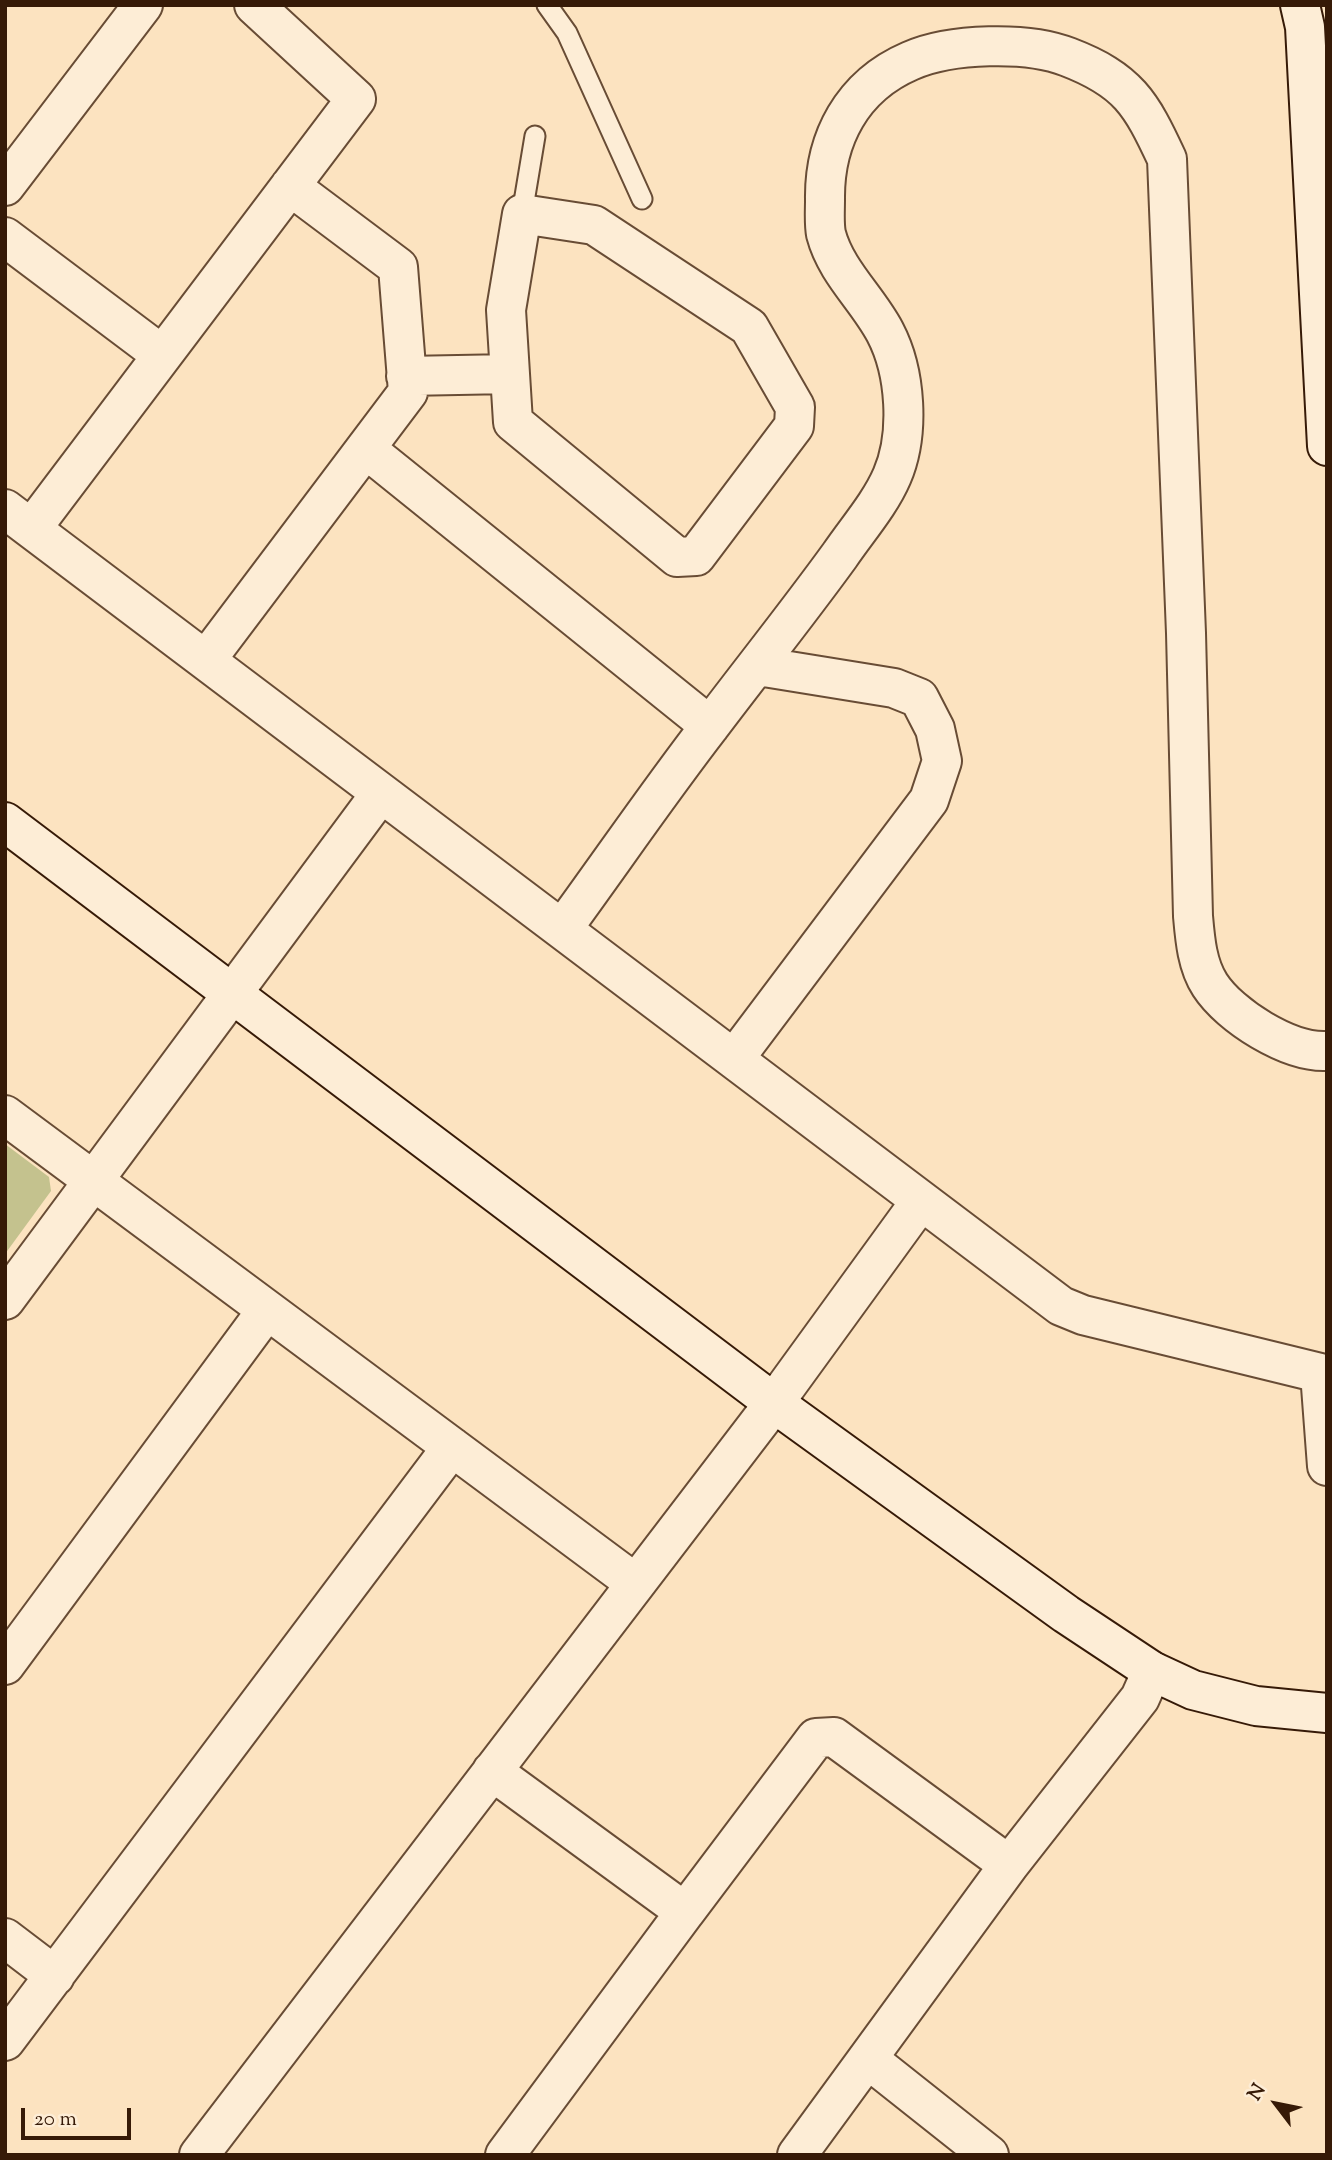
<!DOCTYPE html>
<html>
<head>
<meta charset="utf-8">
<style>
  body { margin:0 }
  #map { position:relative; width:1332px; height:2160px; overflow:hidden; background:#fce3c0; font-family:"Sorts Mill Goudy",serif }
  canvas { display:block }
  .frame { position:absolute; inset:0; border:7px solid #361a07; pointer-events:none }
  .north { position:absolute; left:1241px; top:2069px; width:70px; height:70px; -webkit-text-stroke:5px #fdedd6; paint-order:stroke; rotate:302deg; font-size:19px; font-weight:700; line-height:28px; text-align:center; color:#361a07 }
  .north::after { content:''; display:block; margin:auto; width:24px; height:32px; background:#361a07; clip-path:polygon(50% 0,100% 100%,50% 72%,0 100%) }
  .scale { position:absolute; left:21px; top:2108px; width:110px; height:32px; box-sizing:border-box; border:4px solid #361a07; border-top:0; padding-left:9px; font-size:21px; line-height:24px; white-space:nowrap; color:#361a07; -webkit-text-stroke:5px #fdedd6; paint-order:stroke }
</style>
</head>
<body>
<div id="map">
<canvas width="1332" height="2160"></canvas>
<div class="frame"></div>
<div class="north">N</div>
<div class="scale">20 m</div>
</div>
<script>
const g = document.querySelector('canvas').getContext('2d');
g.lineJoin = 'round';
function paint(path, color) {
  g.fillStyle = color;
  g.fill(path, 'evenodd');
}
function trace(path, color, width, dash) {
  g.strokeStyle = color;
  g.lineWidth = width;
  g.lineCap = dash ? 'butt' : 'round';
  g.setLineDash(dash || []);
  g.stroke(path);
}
paint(new Path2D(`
  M5 1144 49 1177 51 1191 5 1254Z`), '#c4c28e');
const lane = new Path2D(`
  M547 5 567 33 642 199
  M522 214 535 136`);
const street = new Path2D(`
  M5 186 143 5
  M522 214 594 225 749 327 795 407 794 426 696 556 677 557 513 422 506 310Z
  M5 237 162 355
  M406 376 510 374
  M366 449 710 726
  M5 509 1061 1306 1083 1315 1320 1373 1327 1466
  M32 528 356 99 254 5
  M206 660 408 392 398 267 290 186
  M563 928C612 861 659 792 710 726 753 669 798 613 840 555 857 530 880 504 892 476 910 434 906 372 885 332 867 298 836 272 826 234 824 224 825 211 825 200 824 139 852 86 910 61 950 43 1028 41 1068 57 1128 80 1141 103 1167 159L1186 633 1193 916C1195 939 1197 965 1210 985 1230 1016 1289 1053 1327 1051
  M734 1059 929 800 942 761 935 729 919 698 894 688 758 666
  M5 1115 635 1583
  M5 1300 381 793
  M5 1665 267 1310
  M492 1771 685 1912 816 1738 834 1737 1009 1865 1140 1698 1152 1671
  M5 1938 55 1976
  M5 2041 452 1447
  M868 2059 989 2155
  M199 2155 774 1403 920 1202
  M505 2155 685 1912
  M797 2155 1009 1865`);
const secondary = new Path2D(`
  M1300 5 1305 27 1327 446
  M5 822 774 1403 1066 1614 1152 1671 1193 1690 1256 1706 1327 1713`);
trace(lane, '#684c35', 23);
trace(street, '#684c35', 42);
trace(secondary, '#361a07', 42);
trace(lane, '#fdedd6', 19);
trace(street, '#fdedd6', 38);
trace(secondary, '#fdedd6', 38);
</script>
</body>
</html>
